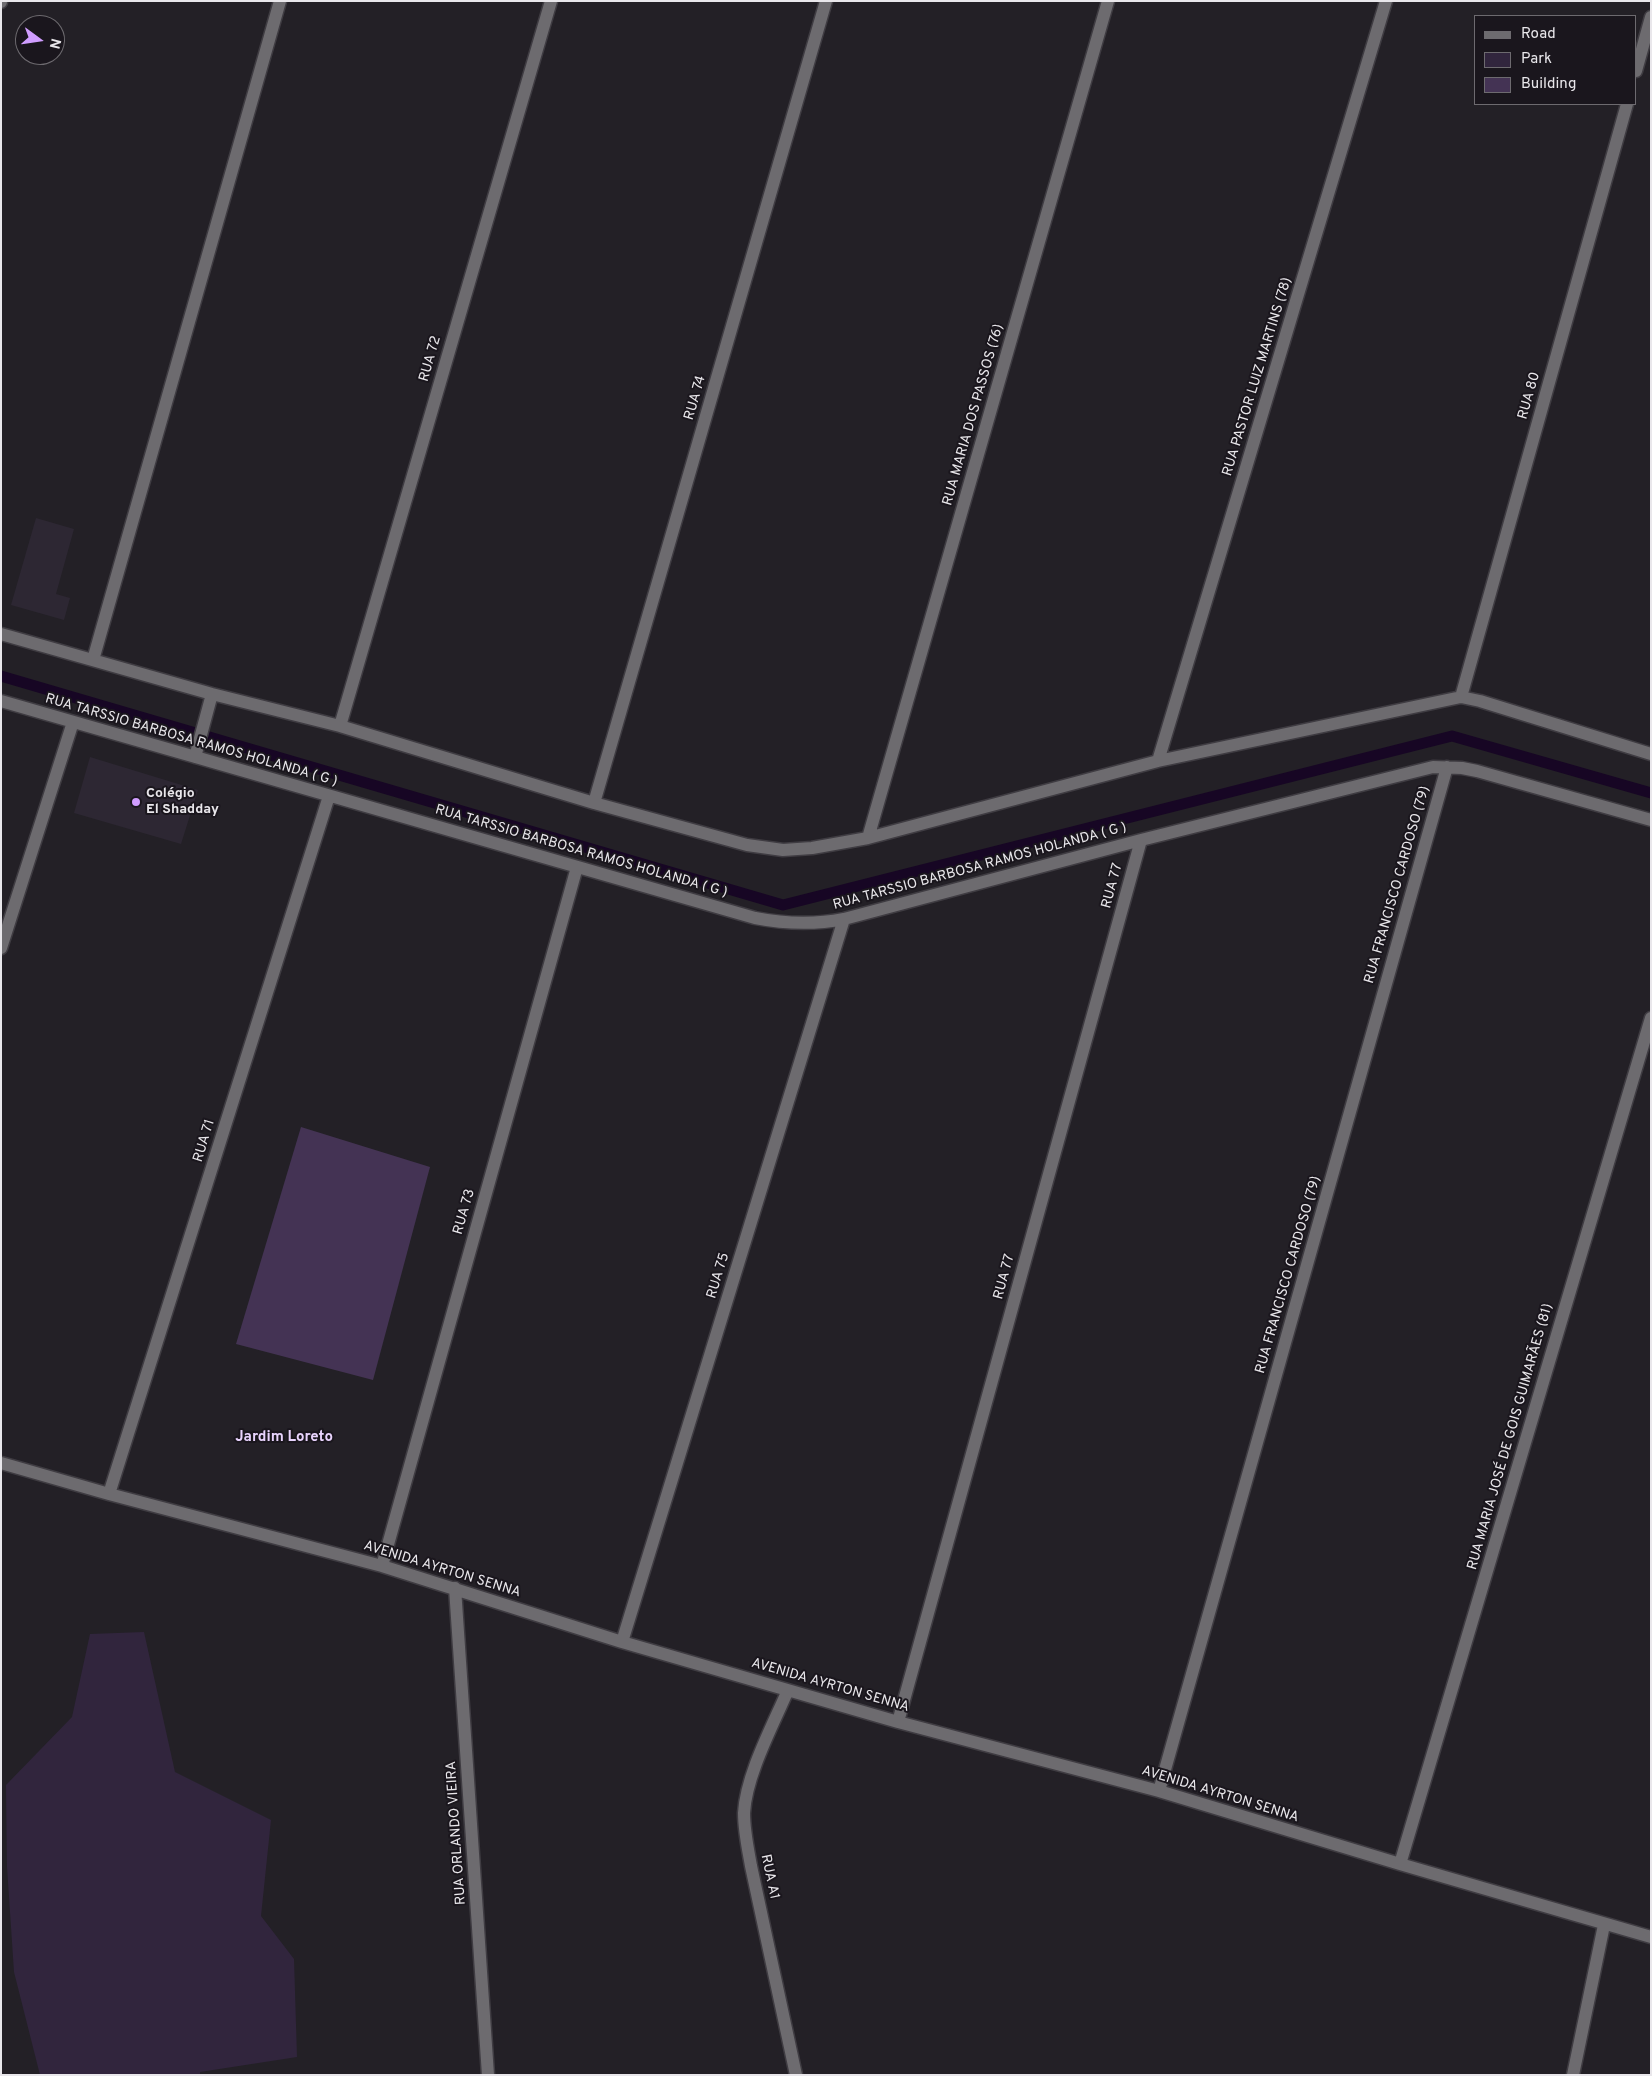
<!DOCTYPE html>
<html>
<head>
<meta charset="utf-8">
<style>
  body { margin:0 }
  #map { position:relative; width:1652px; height:2076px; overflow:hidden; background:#232026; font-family:Overpass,sans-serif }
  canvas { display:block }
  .frame { position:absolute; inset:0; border:2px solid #e9e7eb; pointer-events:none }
  .legend { position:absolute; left:1474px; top:15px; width:162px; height:90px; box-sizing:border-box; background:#1a161d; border:1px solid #6d6a6f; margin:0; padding:6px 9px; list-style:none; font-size:15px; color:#e9e7eb }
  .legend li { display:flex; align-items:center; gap:10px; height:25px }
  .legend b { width:25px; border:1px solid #6d6a6f }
  .north { position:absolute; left:15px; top:15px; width:50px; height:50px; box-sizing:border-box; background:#1a161d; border:1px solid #6d6a6f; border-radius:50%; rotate:104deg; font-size:14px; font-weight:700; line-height:20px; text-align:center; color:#e9e7eb }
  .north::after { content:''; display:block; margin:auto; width:18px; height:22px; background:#d09dff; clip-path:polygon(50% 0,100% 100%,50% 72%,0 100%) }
</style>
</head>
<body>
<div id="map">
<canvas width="1652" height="2076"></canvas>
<div class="frame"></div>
<ul class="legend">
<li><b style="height:6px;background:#6d6b6f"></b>Road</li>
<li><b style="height:14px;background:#31253d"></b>Park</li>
<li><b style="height:14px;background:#443354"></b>Building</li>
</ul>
<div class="north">N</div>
</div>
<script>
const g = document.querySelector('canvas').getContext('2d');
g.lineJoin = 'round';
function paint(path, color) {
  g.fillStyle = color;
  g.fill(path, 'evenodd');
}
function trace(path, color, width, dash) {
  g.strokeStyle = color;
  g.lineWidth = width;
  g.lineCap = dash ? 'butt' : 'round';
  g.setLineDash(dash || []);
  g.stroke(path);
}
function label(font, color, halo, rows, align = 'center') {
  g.font = font + ' Overpass,sans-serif';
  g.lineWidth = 4;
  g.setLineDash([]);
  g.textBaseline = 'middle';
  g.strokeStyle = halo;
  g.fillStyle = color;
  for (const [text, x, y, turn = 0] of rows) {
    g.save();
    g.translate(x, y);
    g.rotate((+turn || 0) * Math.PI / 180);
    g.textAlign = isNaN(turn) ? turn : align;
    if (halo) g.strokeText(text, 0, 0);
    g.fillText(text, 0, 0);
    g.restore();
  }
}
paint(new Path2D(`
  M36 518 74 529 56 594 70 598 64 620 11 605Z
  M90 757 198 790 181 844 74 813Z`), '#2d2733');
paint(new Path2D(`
  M144 1632 175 1772 271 1820 261 1916 294 1959 297 2057 200 2072V2075H40L14 1972 7 1867 6 1785 72 1717 90 1634Z`), '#31253d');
trace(new Path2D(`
  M1 676 783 905 1452 736 1651 793`), '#170624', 11);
paint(new Path2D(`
  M301 1127 430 1167 373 1380 236 1344Z`), '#443354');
const minor = new Path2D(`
  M1 2V1
  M1636 71 1651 17
  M1 634 212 694 340 726 594 803 747 845 783 850 812 848 868 838 1158 761 1461 697 1480 701 1651 754
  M93 660 280 1
  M1461 697 1627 104
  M1 701 755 918C786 924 813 925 844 919L1141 840 1433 767 1462 768 1477 771 1651 820
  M340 726 551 1
  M195 757 212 694
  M1158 761 1386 1
  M594 803 826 1
  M868 838 1108 1
  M1 948 73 722
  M1 1463 109 1494 382 1566 622 1642 898 1722 1159 1791 1400 1864 1651 1937
  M109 1494 329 796
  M382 1566 577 867
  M455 1588 488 2075
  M622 1642 844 919
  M788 1690C773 1725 746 1775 744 1813 744 1831 748 1849 751 1866L796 2075
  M898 1722 1141 840
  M1159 1791 1447 767
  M1400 1864 1651 1018
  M1573 2075 1604 1925`);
trace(minor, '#3f3c42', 15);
trace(minor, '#6d6b6f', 12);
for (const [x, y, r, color] of [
  [136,802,5,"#d09dff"]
]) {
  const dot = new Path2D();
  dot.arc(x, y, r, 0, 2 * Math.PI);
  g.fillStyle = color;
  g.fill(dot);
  trace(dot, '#1a161d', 2);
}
label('14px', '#e9e7eb', '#1a161d', [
  ["RUA 72",431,359,-74],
  ["RUA PASTOR LUIZ MARTINS (78)",1258,377,-73],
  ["RUA 80",1530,396,-74],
  ["RUA 74",696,398,-74],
  ["RUA MARIA DOS PASSOS (76)",974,415,-74],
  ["RUA TARSSIO BARBOSA RAMOS HOLANDA ( G )",191,741,16],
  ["RUA TARSSIO BARBOSA RAMOS HOLANDA ( G )",581,852,16],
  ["RUA TARSSIO BARBOSA RAMOS HOLANDA ( G )",980,867,-15],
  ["RUA FRANCISCO CARDOSO (79)",1398,885,-74],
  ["RUA 77",1113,886,-75],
  ["RUA 71",205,1141,-73],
  ["RUA 73",465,1212,-74],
  ["RUA FRANCISCO CARDOSO (79)",1289,1275,-74],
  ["RUA 75",719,1276,-73],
  ["RUA 77",1005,1277,-75],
  ["RUA MARIA JOSÉ DE GOIS GUIMARÃES (81)",1511,1437,-74],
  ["AVENIDA AYRTON SENNA",442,1570,17],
  ["AVENIDA AYRTON SENNA",830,1686,16],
  ["AVENIDA AYRTON SENNA",1220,1795,17],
  ["RUA ORLANDO VIEIRA",457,1833,-94],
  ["RUA A1",769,1877,78]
]);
label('bold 14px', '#e9e7eb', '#1a161d', [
  ["Colégio",146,794],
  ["El Shadday",146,810]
], 'left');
label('bold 15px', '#e9d4fe', '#1a161d', [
  ["Jardim Loreto",284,1438]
]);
</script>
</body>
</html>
